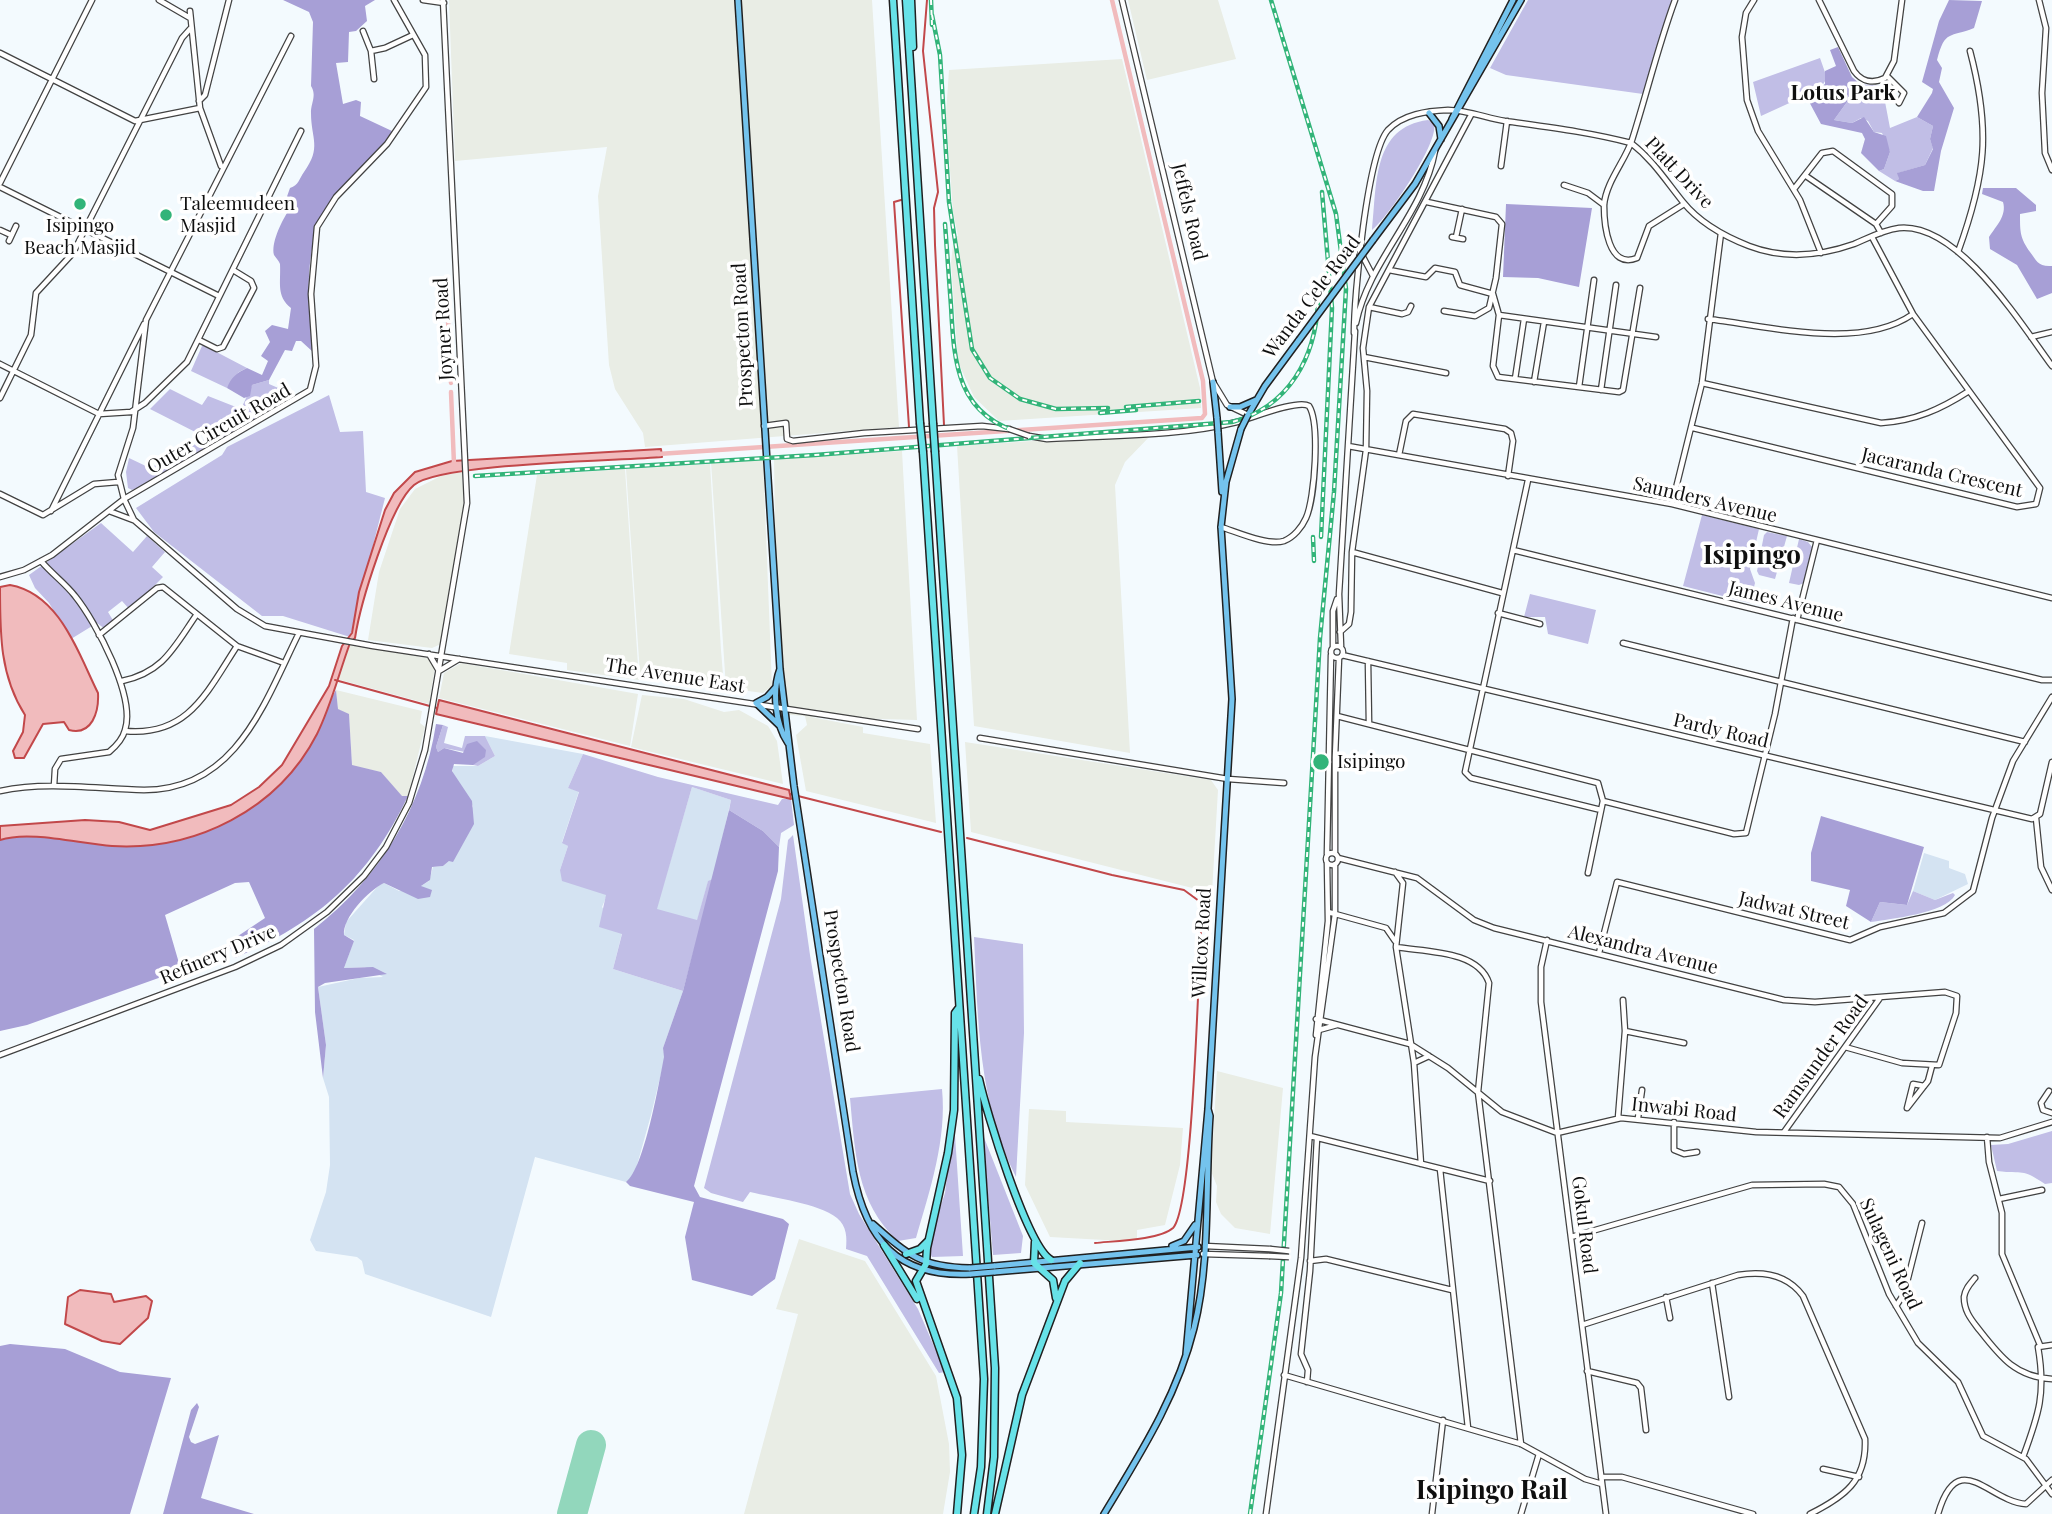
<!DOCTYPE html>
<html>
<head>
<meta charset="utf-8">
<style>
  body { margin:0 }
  canvas { display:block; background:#f3fafe }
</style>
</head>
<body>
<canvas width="2052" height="1514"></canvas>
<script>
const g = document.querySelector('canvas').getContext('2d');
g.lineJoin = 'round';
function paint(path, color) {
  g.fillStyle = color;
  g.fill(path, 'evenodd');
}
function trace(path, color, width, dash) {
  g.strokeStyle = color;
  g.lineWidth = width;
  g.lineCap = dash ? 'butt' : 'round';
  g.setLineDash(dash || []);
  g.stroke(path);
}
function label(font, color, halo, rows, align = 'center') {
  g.font = font + ' "Playfair Display",serif';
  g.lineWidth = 7;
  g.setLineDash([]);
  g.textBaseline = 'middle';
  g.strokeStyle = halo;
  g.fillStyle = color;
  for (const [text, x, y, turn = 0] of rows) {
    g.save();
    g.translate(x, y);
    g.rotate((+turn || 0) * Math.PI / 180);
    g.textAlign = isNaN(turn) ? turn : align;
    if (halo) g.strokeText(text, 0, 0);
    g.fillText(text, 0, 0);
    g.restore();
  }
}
paint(new Path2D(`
  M449 0H872L899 427 645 447 643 433 615 389 609 365 598 196 607 147 455 161Z
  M1128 0H1218L1236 59 1147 80Z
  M1122 59 1200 388 1201 408 999 421 974 397 958 362 951 262 954 237 958 236 953 212 946 114 949 70Z
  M1153 433 1125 462 1115 485 1130 753 974 726 957 446Z
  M902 451 917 720 811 717 863 727V733L930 744 936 823 806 791 796 735 807 725 805 716 778 714 774 459Z
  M763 459 772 686 763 693 726 688 711 462Z
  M710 464 721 650 724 687 640 674 626 469Z
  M625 469 639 680 567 670V663L509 654 537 475Z
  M462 472 464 507 441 644 432 648 368 640 379 572 400 509 415 489 441 476Z
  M350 643 432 659 435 667 429 704 337 679Z
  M461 663 638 694 630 746 439 698 444 673Z
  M336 690 422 711 420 723 425 727 408 796 402 797 381 772 352 766 349 715 338 709Z
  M642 695 684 699 724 712 739 710 768 726 777 741 783 784 631 747Z
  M965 742 1211 780 1218 790 1212 893 971 832Z
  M1217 1071 1283 1088 1270 1234 1235 1228 1221 1214 1216 1202 1217 1186 1211 1171Z
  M1029 1109 1066 1111V1122L1183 1128 1180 1165 1165 1225 1137 1230V1239L1123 1241 1050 1237 1025 1185Z
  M799 1239 865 1261 936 1376 949 1444 950 1472 943 1514H744L798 1314 776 1309Z`), '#e9ede5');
paint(new Path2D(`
  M485 736 583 754 568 788 579 791 562 842 568 846 560 870 607 895 602 907 622 933 613 969 683 991 663 1048 665 1057 651 1115 634 1176 626 1182 535 1157 491 1317 365 1274 362 1261 357 1257 316 1251 310 1240 326 1192 330 1165 329 1097 323 1078 326 1045 318 987 359 978 383 977 365 967 344 968 354 940 344 935 346 922 379 885 384 883 399 891 424 889 421 886 429 881 433 867 443 866 449 861 473 806 452 775 453 766H478L495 756Z
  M692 787 731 800 713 879 708 882 697 921 656 910Z
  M1924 853 1949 861V868L1965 874 1968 884 1935 900 1913 891Z`), '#d4e3f2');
paint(new Path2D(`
  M1528 0H1672L1643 94 1506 75 1490 68Z
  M1820 58 1827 78 1820 89 1761 116 1753 82Z
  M1860 84 1882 86 1890 128 1917 117 1933 126 1930 139 1933 148 1925 165 1898 173 1899 179 1895 181 1879 171 1884 169 1890 152 1882 133 1874 132 1868 121 1861 118 1852 123 1834 120Z
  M1428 120 1434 123C1440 142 1387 219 1372 230 1377 185 1372 127 1428 120Z
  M202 346H205L247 368 239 372 227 388 191 371Z
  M269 380V384L290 393 291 399 141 487 132 490 128 488 126 472 129 458 150 468 207 438 150 409 170 389 202 405 208 396 241 409 252 385Z
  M329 395 340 432 363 431 366 492 385 498 350 637 283 616H262L154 532 136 508 222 455 227 447Z
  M1702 515 1759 529 1750 569 1755 583 1750 603 1683 586Z
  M101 523 133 552 147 536 165 552 152 567 163 577 130 610 122 601 108 612 114 622 105 629 97 623 71 639 49 603 35 588 29 575Z
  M1767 532 1787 536 1775 579 1759 575 1757 571 1764 535Z
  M1799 539 1808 542 1812 547 1804 583 1799 585 1789 583Z
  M1530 594 1596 610 1588 644 1548 634 1545 617H1524Z
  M443 725 448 727 444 743 462 748 465 736H485L495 756 478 766 473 765 465 752 444 748 438 752 436 747Z
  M583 754 658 777 778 805 782 799H791L794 825 781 833 779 847 763 831 729 810 731 800 692 787 657 909 697 920 708 881 713 879 683 991 613 969 622 934 599 927 606 895 562 881 560 870 568 846 562 843 579 792 568 788Z
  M793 835 810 955 850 1194 859 1214 918 1309 945 1372 939 1373 867 1256 846 1249C847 1238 847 1226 837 1218 818 1203 774 1198 750 1192L743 1202 711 1193 704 1188 781 899 788 840Z
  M1913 891 1935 900 1953 893 1955 895C1946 913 1890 919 1871 922L1880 902 1907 905Z
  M974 937 1023 944 1024 1033 1016 1177C978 1102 978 1020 974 937Z
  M942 1089C947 1139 930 1190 916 1238L898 1241C856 1203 855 1151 850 1098Z
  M954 1120 963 1256 932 1257 927 1248 945 1193Z
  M2052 1131V1183L2045 1184C2019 1167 2026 1175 1997 1171L1991 1145 2008 1144Z
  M983 1135 1023 1236 1021 1253 993 1255Z`), '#c1bee6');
paint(new Path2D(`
  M283 0H375L365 6 367 21 356 31 349 32 348 62 336 63 343 104 356 100 361 102 360 116 392 131C382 152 358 170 342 188 300 233 308 295 313 352L301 341H296L292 351 285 350 269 380 252 385 250 396 244 398 227 388C231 378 236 373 247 368L262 375 268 361 261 356 270 342 265 331 272 325 288 329 291 308C276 296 281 283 280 264 279 261 276 258 274 255 271 243 281 223 287 213L284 205 290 188C299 185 299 179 304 172 322 147 311 139 311 113 311 102 317 96 311 86L313 22 309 12Z
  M1949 0 1982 1 1974 28C1950 38 1945 29 1937 60L1942 68 1939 82 1954 108 1941 151 1934 191H1923L1895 181 1899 179 1897 173 1925 165 1933 149 1930 139 1933 126 1917 117 1932 93 1933 89 1922 82 1939 21Z
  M1838 47 1852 77 1860 84 1834 120 1852 123 1864 117 1874 132 1886 136 1890 152 1884 169 1879 171 1861 153 1865 139 1862 133 1821 124 1806 96 1825 84V71L1836 66 1830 50Z
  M1983 188H2016L2036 205V211L2020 214C2020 232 2020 238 2030 252 2037 261 2038 267 2052 266V293L2037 299 2017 265 1990 249 1989 237C1996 226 2007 216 2003 202L1982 194Z
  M1506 204 1592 208 1579 287 1538 278 1503 277Z
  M336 690 338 709 349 714 352 765 381 772 402 796H408C369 878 318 922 235 958L229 945 232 940 265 918 249 882 235 883 165 915 181 970 27 1025 0 1031V840C26 831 79 842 107 845 190 855 278 810 317 734 324 719 328 704 336 690Z
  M436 724 443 725 436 747 438 752 444 748 463 753 467 744 477 741 486 750 485 757 473 765 454 764 452 771 472 801 474 824 453 862 449 861 443 866 432 867 430 880 421 886 432 890 430 897 418 899 384 883C369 890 342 918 344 935L354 941 344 968 373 967 387 974 325 983 318 987 326 1045 323 1078 315 1012 314 929C380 877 423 807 436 724Z
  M729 810 763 831 779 847 778 871 694 1186 700 1197 783 1219 789 1224 775 1279 752 1296 692 1280 685 1237 694 1202 630 1186 626 1182C644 1169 659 1083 664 1057L663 1048 683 991Z
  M1821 816 1924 847 1907 905 1880 902 1871 922 1846 906 1850 890 1811 881V853Z
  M10 1344 65 1349 120 1372 171 1378 130 1514H0V1346Z
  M197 1403 199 1407 189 1437 191 1442 195 1444 219 1435 201 1498 254 1514H163L191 1410Z`), '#a79fd6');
const water = new Path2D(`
  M661 449 662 457C618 461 440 463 414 485 390 505 360 605 355 638L350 643C339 673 331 706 317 734 278 810 195 851 112 846 80 844 30 830 0 840V826L85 820 119 822 150 830 231 805 259 787 282 765 329 686 342 646 352 633 359 592 385 510 394 493 415 472 452 461Z
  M10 585C60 594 78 653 98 693 99 712 92 736 69 730L64 722 43 724 24 758H15L13 751 23 732 25 715C0 676 0 635 0 587Z
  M439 700 789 790 791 799 436 714Z
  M80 1290 111 1294 114 1302 146 1296 152 1301 148 1318 120 1344 102 1341 65 1324 68 1297Z`);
paint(water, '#f1bbbd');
trace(water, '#c2484a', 2);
trace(new Path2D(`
  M927 0 923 51 938 192 934 208 935 245 944 425
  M901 200 894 202 909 427
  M335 680 437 708
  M790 794 941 832
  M967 838 1112 875 1184 890 1199 901 1201 932C1198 976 1193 1207 1173 1228 1160 1240 1113 1241 1095 1243`), '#c2484a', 2);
trace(new Path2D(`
  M447 299 451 383
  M451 392 454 464
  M658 454 1202 418 1205 414 1203 381 1112 0`), '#f1bbbd', 4.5);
trace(new Path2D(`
  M572 1514 591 1445`), '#92d7bc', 30);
const minor = new Path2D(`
  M159 0 190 18
  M423 0 444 3
  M1122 0 1213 382 1227 405 1248 415
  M1675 0C1658 46 1647 93 1632 140 1625 161 1606 182 1604 205 1604 224 1608 270 1637 258L1649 226 1684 204
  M1754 0 1746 13 1742 37 1747 100 1758 131 1800 200 1821 253
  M1819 0 1854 71C1862 82 1873 84 1885 78L1894 61 1902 0
  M2039 0 2046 28 2042 93 2045 153 2052 170
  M190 11 200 108 221 166
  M363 31 371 51 374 79
  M291 36 146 320 133 428 118 475 124 499 134 520 237 609 265 626 373 646 918 729
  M371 51 385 48 413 35
  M0 53 135 121 200 108
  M1887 76 1904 93 1899 103
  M199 101 205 95 229 0
  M1501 166 1507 121
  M1806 176 1876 224 1881 233
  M0 183 92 0
  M1564 185 1588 193 1604 205
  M0 187 219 296
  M1794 189 1822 153 1833 151 1892 194V206L1876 224
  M1427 202 1496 217 1502 224 1496 278 1489 308 1475 316 1444 311
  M0 230 11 235
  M1452 237 1463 239
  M1456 237 1462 209
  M9 241 16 226
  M1958 252C1986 175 1991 131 1970 51
  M1361 253 1373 276
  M1389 270 1426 277 1435 268 1455 272 1460 285 1493 294 1499 315 1656 337
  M1369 307 1402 314 1408 312 1411 306
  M1499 315 1493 366 1498 377 1619 392 1623 390 1640 288
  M1708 319C1769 326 1860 351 1913 314
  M1356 323C1369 260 1423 215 1435 151
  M1354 333C1354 297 1367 154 1388 130 1403 114 1427 111 1448 110 1466 110 1487 118 1505 121 1547 127 1589 132 1631 143 1653 160 1666 181 1683 202 1699 222 1726 237 1749 246 1783 259 1820 256 1854 244 1868 238 1883 230 1899 228 1958 222 2021 324 2052 366
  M2031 337 2052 332
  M199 340 217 349 223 347 254 288 251 281 233 270
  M1364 357 1446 373
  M0 364 99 414 131 412 145 403 187 362 301 131
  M1515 379 1524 319
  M1534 382 1544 322
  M1702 383 1881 423C1915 421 1941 409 1969 391
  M1579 387 1594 280
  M1601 390 1616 285
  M0 398 31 335 36 293 73 253 182 38 190 29
  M764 426 786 423 787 439 793 441 864 433 982 426 1009 429
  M1693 428 2017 507 2036 504 2040 488 1913 314 1872 237
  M1029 436 1047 439C1109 435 1177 437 1237 422 1252 418 1298 399 1309 406 1320 423 1315 498 1306 518 1302 527 1294 537 1284 541 1268 546 1237 532 1221 527
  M1348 446 1672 504 2052 598
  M1399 455 1406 421 1413 414 1505 429 1511 433 1513 441 1508 476
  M1528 480 1465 772 1471 778 1601 810
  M0 494 43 515 94 484 118 482
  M1672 504 1702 383 1721 233
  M51 511 144 324
  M109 511 133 520
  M1513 550 2042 680H2052
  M1352 552 1502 593
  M41 561C52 574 65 583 75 596 96 622 136 697 125 730 123 738 115 747 109 752L61 759 55 769 54 786
  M0 577 24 570 52 555 124 499 310 390 316 366 311 294 317 227 336 197 387 144 426 87 425 55 394 0
  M1498 613 1540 624
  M1797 620 1817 540
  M1340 632 1349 624 1351 612 1352 552 1366 450 1367 391 1363 348 1369 307 1471 115
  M99 635 157 588 163 587 237 646 284 663
  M1623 643 2025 742
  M1331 652a6 6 0 1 1 12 0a6 6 0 1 1-12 0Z
  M1341 646 1339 594 1355 331
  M1333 647V611L1337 599
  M429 654 439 671 459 659
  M1342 655 2032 819 2040 814 2052 762
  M1368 661 1369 724
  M122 681C164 672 174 647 197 614
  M1337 716 1598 783 1603 801 1588 873
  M125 731C188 737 207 692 237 646
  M980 738 1228 779 1284 783
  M0 791C48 781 96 789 144 790 237 790 265 701 299 633
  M1603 801 1734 834 1746 833 1775 714 1793 618
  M2036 818 2041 867 2052 890
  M1326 859a6 6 0 1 1 12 0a6 6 0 1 1-12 0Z
  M1335 853V757L1339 658
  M1327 854 1331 655
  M1338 858 1417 878 1474 920 1494 928 1784 1000 1815 1002 1945 992 1957 996 1956 1013 1939 1065 1902 1063 1845 1047
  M1395 872 1403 883 1396 947 1414 1063 1421 1164
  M1328 912 1386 928 1395 941
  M1547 940 1541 967V1002L1606 1514
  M1396 947C1425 952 1478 950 1489 983L1478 1092 1521 1444
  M1599 953 1617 882 1850 940 1880 927 1944 913 1973 891 1992 818 2013 761 2052 697
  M1316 1019 1410 1044 1448 1068 1502 1112 1557 1133 1621 1118 1756 1132 2000 1138 2052 1122
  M1319 1030 1337 1025
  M1625 1031 1684 1043
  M1316 1035 1328 921 1327 863
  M0 1055 235 967 281 945 327 912 364 876 386 847 409 803 425 750 467 503 443 0
  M1414 1063 1429 1056
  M1924 1086 1913 1084 1907 1108 1928 1081 1932 1066
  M2049 1091 2041 1103 2043 1110 2052 1113
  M1618 1118 1625 1031 1623 1000
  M1638 1118 1642 1090
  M1674 1122V1150L1684 1154 1697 1152
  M1784 1132 1880 998
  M1310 1136 1490 1181
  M1987 1137 1989 1162 2002 1213V1254L2040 1345
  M1440 1169 1468 1428
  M1999 1199 2042 1190
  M1571 1237 1752 1185 1824 1184 1839 1187 1853 1204 1889 1294 1918 1343 1958 1382 1983 1436 2026 1459 2052 1494
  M1205 1246 1270 1249
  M1203 1254 1269 1256
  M1310 1261 1326 1259 1452 1290
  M1975 1278C1970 1284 1965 1289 1964 1297 1964 1310 1970 1318 1977 1327 1999 1355 2014 1377 2052 1379
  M1712 1283 1729 1397
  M1666 1297 1670 1318
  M1896 1306 1904 1294 1922 1223
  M1582 1325 1738 1275C1762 1271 1787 1274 1803 1296L1865 1439C1867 1481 1844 1497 1810 1514
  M1587 1371 1637 1383 1641 1388 1646 1430
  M1284 1375 1521 1444 1585 1479 1602 1484
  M1307 1382 1308 1370 1301 1354 1310 1271 1317 1138
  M2023 1457C2039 1414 2046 1393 2038 1347L2052 1345
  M1823 1469 1859 1477
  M1601 1477H1622L1753 1514
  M1266 1514 1301 1258 1315 1057 1335 914V864
  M1432 1514 1443 1420
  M1521 1514 1539 1454
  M1938 1514C1958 1445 1989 1502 2026 1504L2052 1480`);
const major = new Path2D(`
  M738 0 780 669 794 786 853 1172C866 1240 898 1278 971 1274
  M1429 113 1439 126 1441 139
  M1452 119 1513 0
  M1373 240 1415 184 1521 0
  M1213 382 1217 418
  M1230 407H1240L1256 400
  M1248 415 1265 386 1299 340
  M1218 432 1222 492
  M780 669C772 690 775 724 788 743
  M776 687 767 697 756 703 780 726
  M873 1224C908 1255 921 1267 970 1268
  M1172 1246 1184 1241 1195 1225
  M994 1266 1198 1247
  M994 1272 1197 1255
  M1186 1354 1208 1109 1232 699 1221 527 1226 482 1241 429
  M1104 1514C1140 1454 1177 1397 1194 1328 1211 1260 1205 1185 1210 1116L1208 1109`);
const highway = new Path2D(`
  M893 0 920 423
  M906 0 933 423
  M911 0 913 47
  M923 452 984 1379 981 1467 974 1514
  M935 452 995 1368 994 1457 987 1514
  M979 1079C986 1111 1027 1246 1051 1260
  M1035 1242 1034 1263 1053 1280 1056 1298
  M884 1245 917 1299
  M906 1254 920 1249 928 1241
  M957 1514 962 1455 957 1398 916 1281 926 1264 927 1248 948 1153 954 1110 955 1013 958 1009
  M995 1514 1022 1395 1065 1281 1080 1263`);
trace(minor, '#424242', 7);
trace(major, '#202020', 8);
trace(highway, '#202020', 9);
trace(minor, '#fff', 4.5);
trace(major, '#74c3ed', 5);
trace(highway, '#67e2e8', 6);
const rail = new Path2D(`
  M931 0 932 25
  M932 15 940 55 949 202 972 349 990 378 1020 399 1056 409 1108 408
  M945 224C947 251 949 278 951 306 954 364 957 417 1025 434
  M1126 407 1199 401
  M1100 413 1136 410
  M475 476 815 455 1232 422C1289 407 1316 357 1318 301
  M1313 537 1314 561
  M1321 537 1332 308 1322 192
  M1250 1514 1281 1293 1320 638 1334 492 1346 289 1336 214 1271 0`);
trace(rail, '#32b479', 4.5);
trace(rail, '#fff', 2, [5]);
const minorBridge = new Path2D(`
  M1009 429 1029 436
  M1270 1249 1289 1251
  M1269 1256 1289 1257`);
const majorBridge = new Path2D(`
  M1299 340 1373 240
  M1217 418 1218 432
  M1241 429 1248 415
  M970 1268 994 1266
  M971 1274 994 1272`);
const highwayBridge = new Path2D(`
  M920 423 923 452
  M933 423 935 452`);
trace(minorBridge, '#424242', 7, []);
trace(majorBridge, '#202020', 8, []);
trace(highwayBridge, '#202020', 9, []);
trace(minorBridge, '#fff', 4.5);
trace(majorBridge, '#74c3ed', 5);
trace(highwayBridge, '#67e2e8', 6);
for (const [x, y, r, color] of [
  [80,204,7,"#32b479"],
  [166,215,7,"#32b479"],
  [1321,762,9,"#32b479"]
]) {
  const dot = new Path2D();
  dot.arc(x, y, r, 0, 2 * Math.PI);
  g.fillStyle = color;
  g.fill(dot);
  trace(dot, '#fff', 2.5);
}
label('19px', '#0f0f0f', '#fff', [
  ["Platt Drive",1679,173,47],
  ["Jeffels Road",1189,212,77],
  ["Wanda Cele Road",1312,297,-53],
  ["Joyner Road",444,329,-93],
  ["Prospecton Road",743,335,-93],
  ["Outer Circuit Road",219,429,-30],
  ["Jacaranda Crescent",1942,473,13],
  ["Saunders Avenue",1705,500,13],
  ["James Avenue",1786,602,14],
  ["The Avenue East",675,676,9],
  ["Pardy Road",1721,731,13],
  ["Jadwat Street",1794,911,13],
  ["Willcox Road",1202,943,-87],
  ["Alexandra Avenue",1643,950,14],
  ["Refinery Drive",218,955,-23],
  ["Prospecton Road",841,981,81],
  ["Ramsunder Road",1821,1057,-54],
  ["Inwabi Road",1684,1110,6],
  ["Gokul Road",1584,1225,83],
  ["Sulageni Road",1890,1254,65]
]);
label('19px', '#0f0f0f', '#fff', [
  ["Taleemudeen",180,204],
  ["Masjid",180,226],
  ["Isipingo",80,226,"center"],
  ["Beach Masjid",80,248,"center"],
  ["Isipingo",1337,762]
], 'left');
label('bold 21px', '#0f0f0f', '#fff', [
  ["Lotus Park",1843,93]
]);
label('bold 26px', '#0f0f0f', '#fff', [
  ["Isipingo",1752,556],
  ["Isipingo Rail",1492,1491]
]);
</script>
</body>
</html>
